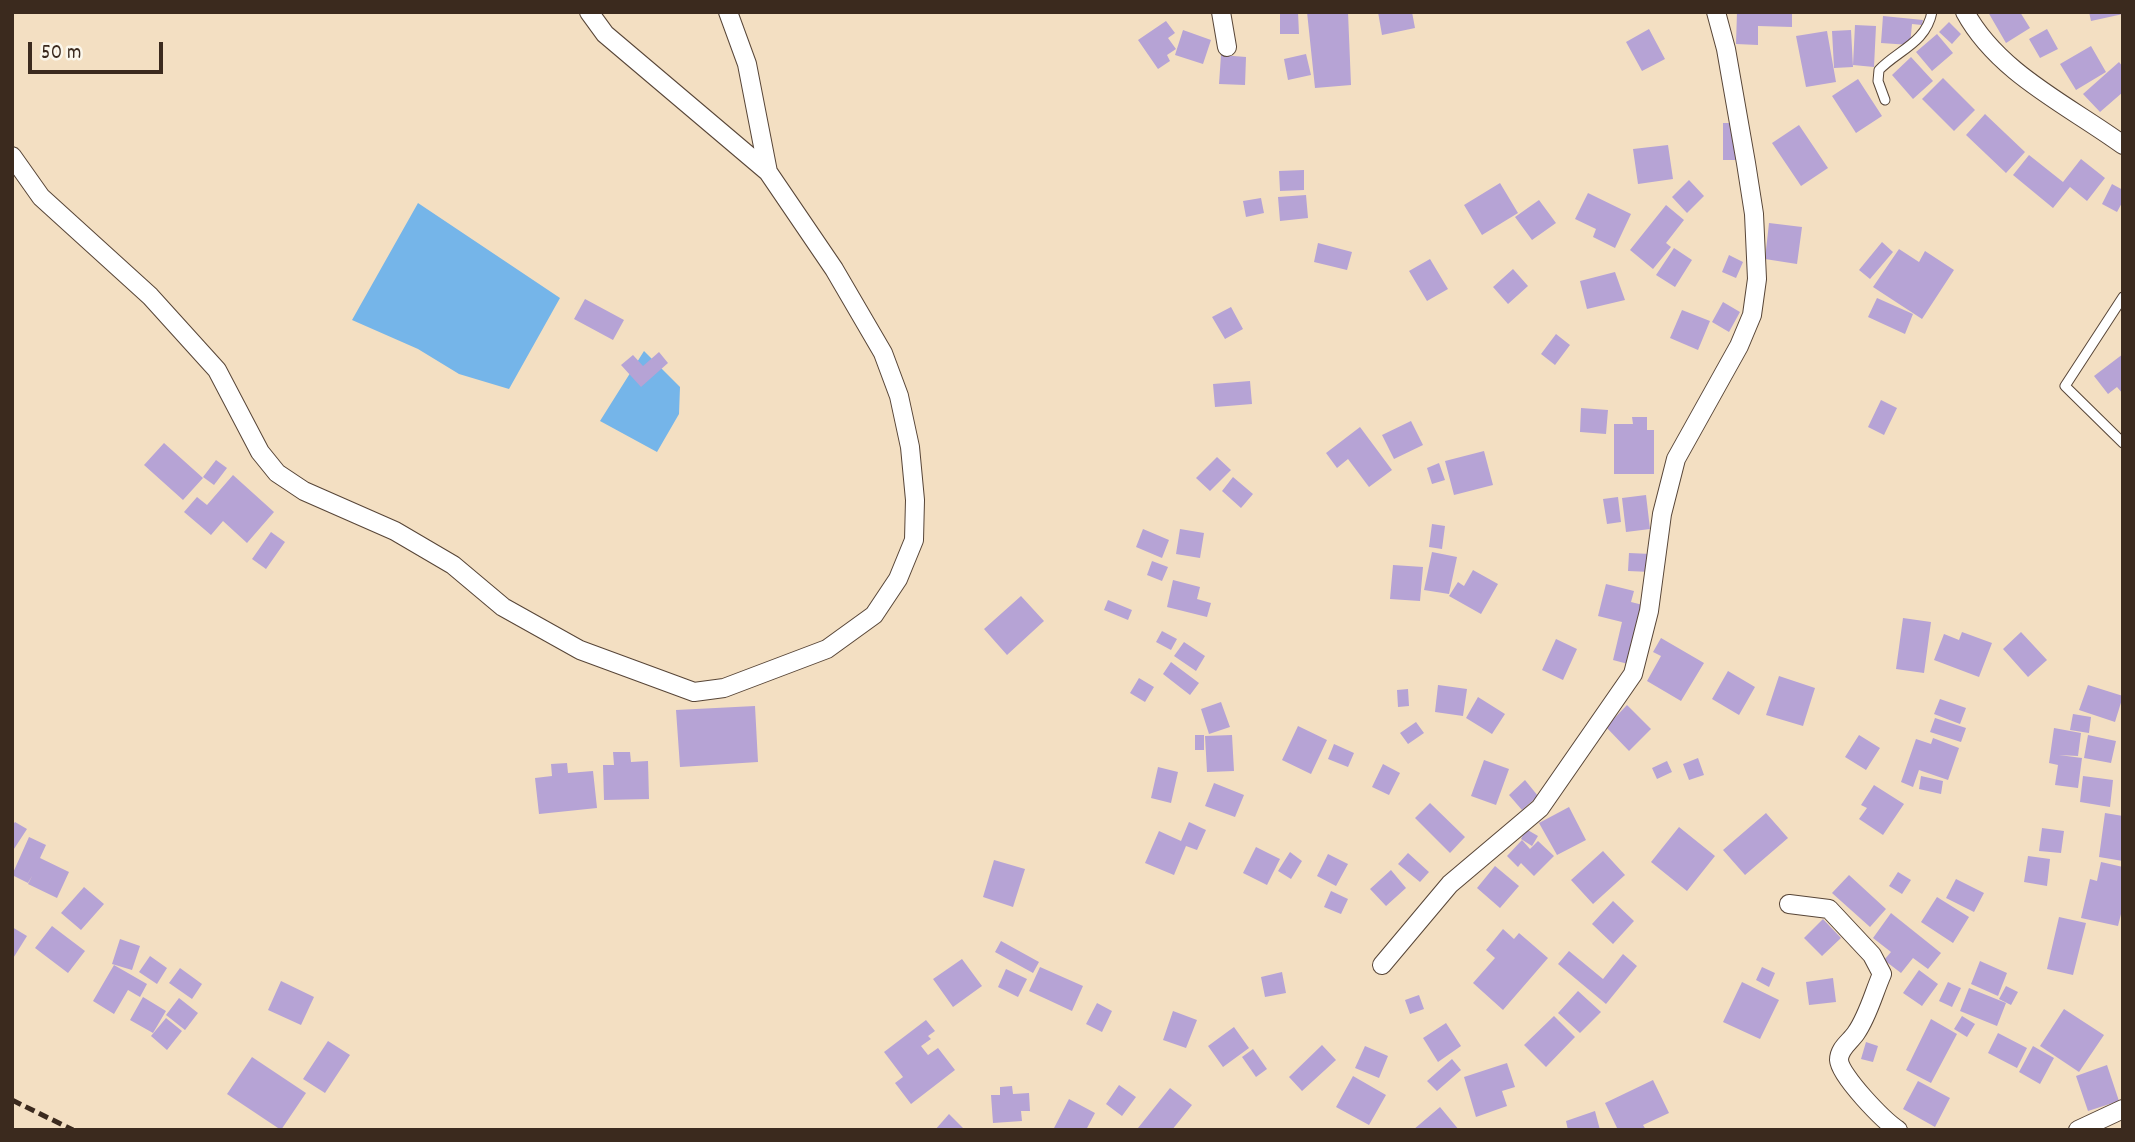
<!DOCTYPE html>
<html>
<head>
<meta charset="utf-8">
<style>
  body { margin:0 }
  #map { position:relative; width:2135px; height:1142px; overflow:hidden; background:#f3dfc2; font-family:Dekko,sans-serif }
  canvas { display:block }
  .frame { position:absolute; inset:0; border:14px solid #3b2a1e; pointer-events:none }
  .scale { position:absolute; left:28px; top:42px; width:135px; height:32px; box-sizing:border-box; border:4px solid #3b2a1e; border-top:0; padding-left:9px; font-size:21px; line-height:24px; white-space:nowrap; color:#3b2a1e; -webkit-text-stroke:5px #fbf7ec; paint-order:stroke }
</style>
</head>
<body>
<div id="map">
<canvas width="2135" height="1142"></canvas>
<div class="frame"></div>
<div class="scale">50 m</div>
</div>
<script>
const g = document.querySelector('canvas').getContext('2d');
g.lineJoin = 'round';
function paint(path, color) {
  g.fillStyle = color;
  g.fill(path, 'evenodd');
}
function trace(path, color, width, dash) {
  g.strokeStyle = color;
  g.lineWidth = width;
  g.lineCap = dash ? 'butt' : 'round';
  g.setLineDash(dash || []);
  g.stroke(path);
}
paint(new Path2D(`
  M418 203 560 298 509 389 459 374 418 349 352 320Z
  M644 351 680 387 679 414 657 452 600 421Z`), '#75b5e9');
paint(new Path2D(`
  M1280 12H1298L1299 34H1280Z
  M1307 12H1348L1351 85 1315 88Z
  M1378 12H1412L1415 28 1382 35Z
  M1737 12H1792V27L1758 26V45L1736 44Z
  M1988 12H2020L2030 28 2006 43Z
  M2089 12H2123V14L2091 21Z
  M1883 16 1923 20 1922 25 1912 24 1910 45 1881 43Z
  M1166 21 1175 33 1168 38 1176 49 1167 55 1170 61 1158 69 1138 40Z
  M1949 22 1961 34 1952 44 1939 32Z
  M1855 25 1876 26 1874 67 1853 65Z
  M1649 29 1665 59 1642 71 1626 42Z
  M2047 29 2058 49 2040 58 2029 39Z
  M1183 30 1211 40 1203 64 1175 55Z
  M1851 30 1853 67 1834 68 1832 31Z
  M1827 31 1836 82 1806 87 1796 36Z
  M1937 34 1953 53 1932 71 1916 52Z
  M2091 46 2106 72 2076 90 2060 64Z
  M1306 54 1311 75 1288 80 1284 59Z
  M1221 55 1246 57 1245 85 1219 84Z
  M1911 57 1933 81 1913 99 1892 75Z
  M2119 62 2123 67V92L2100 112 2083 94Z
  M1943 78 1975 110 1954 131 1922 99Z
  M1858 79 1882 116 1856 133 1832 96Z
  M1985 114 2025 152 2006 173 1966 135Z
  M1723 123H1737V160H1723Z
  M1799 125 1828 168 1801 186 1772 143Z
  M1668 145 1673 179 1638 184 1633 149Z
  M2029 155 2063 182 2081 159 2105 178 2087 201 2070 187 2053 208 2013 175Z
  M1304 170V190L1280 191 1279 171Z
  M1689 180 1704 196 1687 213 1672 197Z
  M1500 183 1518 213 1482 235 1464 205Z
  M2112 184 2123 190V201L2117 212 2102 204Z
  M1588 193 1631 214 1615 248 1593 237 1596 229 1575 219Z
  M1306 195 1308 218 1280 221 1278 197Z
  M1261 198 1264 213 1246 217 1243 201Z
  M1539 200 1556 223 1532 240 1515 217Z
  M1666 205 1684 220 1666 243 1671 247 1653 269 1630 250Z
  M1769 223 1802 227 1797 264 1765 259Z
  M1882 242 1893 252 1870 279 1859 270Z
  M1318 243 1352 252 1347 270 1314 262Z
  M1674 248 1692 260 1675 287 1656 275Z
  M1899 249 1919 262 1925 251 1954 270 1922 319 1873 287Z
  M1729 255 1743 262 1736 278 1722 272Z
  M1430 259 1448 289 1427 301 1409 271Z
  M1513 269 1528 286 1508 304 1493 287Z
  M1615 272 1625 300 1587 309 1580 281Z
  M1877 298 1913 314 1905 334 1868 317Z
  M585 299 624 320 613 340 574 319Z
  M1723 302 1740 312 1729 332 1712 322Z
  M1231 307 1243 329 1225 339 1212 317Z
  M1682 310 1710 321 1698 350 1670 338Z
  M1556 334 1570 345 1555 365 1541 354Z
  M659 352 668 363 641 387 621 365 633 355 643 366Z
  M2123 354V394L2117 387 2108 394 2094 376Z
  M1250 381 1252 404 1215 407 1213 384Z
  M1881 400 1897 408 1884 435 1868 427Z
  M1581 408 1608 410 1606 434 1580 432Z
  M1632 417H1647V430H1654V474H1614V424H1633Z
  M1411 421 1423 445 1394 459 1382 435Z
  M1360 427 1392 470 1369 487 1348 459 1337 468 1326 453Z
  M164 443 203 478 183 500 144 465Z
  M1484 451 1493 485 1454 495 1445 461Z
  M1217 457 1231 470 1210 491 1196 478Z
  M216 460 227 468 214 485 203 477Z
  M1439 463 1445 480 1432 484 1427 468Z
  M233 475 274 512 247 543 223 521 211 535 184 512 197 497 207 505Z
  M1233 477 1253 494 1241 508 1222 491Z
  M1646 495 1650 529 1626 532 1622 498Z
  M1618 497 1621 522 1607 524 1603 499Z
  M1432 524 1445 526 1442 549 1429 547Z
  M1143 529 1169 540 1162 558 1136 547Z
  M1180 529 1204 533 1200 558 1176 554Z
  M271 532 285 542 266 569 252 559Z
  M1432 552 1457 557 1449 594 1424 590Z
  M1629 553 1651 554V572L1628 571Z
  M1152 561 1168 567 1162 581 1147 575Z
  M1393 565 1423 567 1420 601 1390 599Z
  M1473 570 1498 584 1481 614 1449 596 1458 582 1464 586Z
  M1173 580 1200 587 1197 599 1211 603 1207 617 1167 607Z
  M1606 584 1634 591 1631 602 1643 605 1628 664 1613 660 1622 622 1598 616Z
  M1021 596 1044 621 1007 655 984 629Z
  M1108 600 1132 610 1128 620 1104 610Z
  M1903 618 1931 622 1924 673 1896 669Z
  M1162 631 1177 639 1171 650 1156 642Z
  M1962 632 1992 643 1979 677 1934 660 1944 634 1959 640Z
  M2021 632 2047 660 2028 677 2003 649Z
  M1661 638 1704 663 1681 701 1647 681 1661 656 1653 652Z
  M1556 639 1577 649 1563 680 1542 670Z
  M1184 642 1205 656 1196 671 1174 656Z
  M1171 662 1199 683 1190 695 1163 674Z
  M1728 671 1755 687 1739 715 1712 699Z
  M1779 676 1815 688 1803 726 1766 715Z
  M1139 678 1154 687 1145 702 1130 693Z
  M1438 685 1467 689 1463 716 1435 712Z
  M2088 685 2123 696 2115 722 2079 710Z
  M1408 689 1409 706 1398 707 1397 690Z
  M1478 697 1505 714 1492 734 1466 718Z
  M1940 699 1966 708 1960 724 1934 714Z
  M1221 702 1230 727 1209 734 1201 709Z
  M1627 705 1651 729 1629 751 1606 727Z
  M755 706 758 762 680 767 676 710Z
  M2073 714 2091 717 2089 733 2070 730Z
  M1935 718 1966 728 1961 742 1930 732Z
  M1416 722 1424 733 1408 744 1400 733Z
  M1298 726 1327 740 1311 774 1282 760Z
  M2054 728 2081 733 2078 756 2059 755 2082 758 2078 788 2055 785 2058 765 2049 763Z
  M1195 735H1204V750H1195Z
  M1232 735 1234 771 1207 772 1205 736Z
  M1859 735 1880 748 1866 770 1845 757Z
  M2088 735 2116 741 2111 763 2084 758Z
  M1933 738 1959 748 1948 780 1919 770 1913 787 1901 782 1916 739 1931 744Z
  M1334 744 1354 753 1348 767 1328 759Z
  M613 752H630L631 762 648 761 649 799 604 800 603 765H614Z
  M1698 758 1704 775 1689 780 1683 764Z
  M1484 760 1509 769 1496 805 1471 796Z
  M1667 761 1672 772 1657 779 1652 768Z
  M567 763 568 773 593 771 597 808 539 814 535 778 552 776 551 764Z
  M1383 764 1400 773 1389 795 1372 787Z
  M1158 767 1178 772 1171 803 1151 798Z
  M1921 776 1943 781 1941 794 1919 789Z
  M2083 776 2113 780 2110 807 2080 802Z
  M1525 780 1538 796 1522 810 1509 795Z
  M1214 783 1244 795 1235 817 1205 806Z
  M1874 785 1904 804 1883 835 1859 819 1867 808 1861 805Z
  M1430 803 1465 837 1450 853 1415 818Z
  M1569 807 1586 840 1557 855 1539 823Z
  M1766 813 1788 838 1745 875 1723 850Z
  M2105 813 2123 816V861L2099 857Z
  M15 822 27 829 12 852V826Z
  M1189 822 1206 830 1197 850 1186 846 1174 875 1145 863 1159 831 1181 841Z
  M1679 827 1715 856 1687 891 1651 862Z
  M2042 828 2064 831 2061 853 2039 851Z
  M1526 829 1538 836 1532 846 1521 839Z
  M29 837 46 845 40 858 69 872 57 898 28 884 32 876 28 883 12 875Z
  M1522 840 1530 849 1538 841 1554 856 1534 876 1521 863 1518 867 1507 856Z
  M1256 847 1280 859 1267 885 1243 873Z
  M1603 851 1625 875 1593 904 1571 880Z
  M1290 852 1302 861 1291 879 1278 871Z
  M1408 853 1429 872 1420 882 1398 864Z
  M1328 854 1348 864 1336 886 1317 876Z
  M2028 856 2050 859 2047 886 2024 882Z
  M994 860 1025 869 1013 907 983 897Z
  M2101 862 2123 867V906L2118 926 2081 918 2090 879 2097 881Z
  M1495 866 1519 886 1500 908 1477 888Z
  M1391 870 1406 888 1386 906 1370 889Z
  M1898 872 1911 880 1902 894 1889 886Z
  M1849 875 1886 909 1870 927 1832 893Z
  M1956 879 1984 893 1974 912 1946 898Z
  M84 887 104 904 81 930 61 913Z
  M1331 891 1348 899 1341 914 1324 907Z
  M1937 897 1969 917 1953 943 1921 922Z
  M1613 901 1634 921 1613 944 1592 924Z
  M1891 913 1941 953 1928 969 1913 958 1901 973 1884 960 1891 952 1873 938Z
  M2059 917 2086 923 2073 975 2047 969Z
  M1823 919 1841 938 1822 956 1804 938Z
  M52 926 85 951 68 973 35 948Z
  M12 927 27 936 12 960Z
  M1503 929 1514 939 1519 933 1548 958 1503 1010 1473 983 1495 958 1486 950Z
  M120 939 140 946 132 970 112 964Z
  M1001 941 1039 962 1033 973 995 952Z
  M1569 951 1603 979 1623 954 1637 966 1606 1004 1558 964Z
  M150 956 167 968 157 984 139 972Z
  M962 959 982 986 953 1007 933 979Z
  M1980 961 2007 973 1998 996 1971 984Z
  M114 965 147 984 140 997 128 990 114 1014 93 1001Z
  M1040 967 1083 986 1072 1011 1029 991Z
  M1762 967 1775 973 1769 987 1756 980Z
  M180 968 202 984 192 999 169 983Z
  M1006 969 1027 979 1018 997 998 987Z
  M1919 970 1938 984 1922 1006 1903 993Z
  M1282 972 1286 993 1265 997 1261 977Z
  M1833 978 1836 1002 1809 1005 1806 982Z
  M281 981 314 997 301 1025 268 1010Z
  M1742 982 1779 1000 1760 1039 1723 1022Z
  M1948 982 1961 988 1952 1007 1939 1001Z
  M2006 986 2018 992 2011 1005 1999 999Z
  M1969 988 2006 1003 1997 1026 1960 1011Z
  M1578 991 1601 1012 1580 1033 1558 1013Z
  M1419 995 1424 1009 1410 1014 1405 1000Z
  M143 997 166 1011 153 1033 130 1020Z
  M179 998 198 1013 185 1030 166 1015Z
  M1097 1003 1112 1011 1102 1032 1086 1024Z
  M2064 1009 2104 1035 2079 1072 2040 1046Z
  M1173 1011 1197 1020 1186 1048 1163 1040Z
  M1554 1016 1575 1037 1546 1067 1524 1045Z
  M1962 1016 1975 1024 1967 1037 1954 1029Z
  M166 1018 182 1031 167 1050 151 1036Z
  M1931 1019 1957 1034 1931 1083 1906 1070Z
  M926 1020 935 1031 928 1036 931 1039 921 1046 928 1055 938 1048 955 1070 911 1104 895 1083 903 1077 884 1052Z
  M1446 1023 1461 1046 1438 1062 1423 1038Z
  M1234 1027 1249 1048 1223 1067 1208 1046Z
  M1998 1033 2027 1048 2017 1068 1988 1053Z
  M328 1041 350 1055 325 1093 303 1079Z
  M1866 1042 1878 1046 1873 1062 1861 1059Z
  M1322 1045 1336 1060 1302 1091 1289 1077Z
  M1365 1046 1388 1056 1379 1078 1355 1068Z
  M2033 1046 2054 1058 2040 1084 2019 1072Z
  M1253 1049 1267 1069 1256 1077 1242 1057Z
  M252 1057 306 1093 281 1130 227 1094Z
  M1452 1059 1461 1070 1437 1091 1427 1081Z
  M1507 1063 1515 1087 1502 1091 1507 1106 1476 1117 1464 1077Z
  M2107 1065 2119 1101 2088 1111 2076 1076Z
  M1353 1076 1386 1095 1369 1125 1336 1107Z
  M1653 1080 1669 1113 1643 1125 1646 1130H1618L1605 1103Z
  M1918 1081 1950 1098 1935 1127 1903 1109Z
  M1119 1085 1136 1097 1122 1116 1106 1104Z
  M1012 1086 1013 1094 1029 1093 1030 1111H1021L1022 1121 993 1123 991 1095H1000V1087Z
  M1170 1088 1192 1105 1172 1130H1140L1138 1128Z
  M1069 1099 1095 1113 1086 1130H1053Z
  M1440 1107 1459 1130H1413Z
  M1595 1111 1600 1130H1568L1566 1121Z
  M949 1114 965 1130H935Z`), '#b6a3d5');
const lane = new Path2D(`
  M1885 100 1878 81 1879 70C1898 50 1926 43 1932 12
  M2123 297 2065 386 2123 443`);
const street = new Path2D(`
  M728 12 747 64 768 172
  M1221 12 1227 47
  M1965 12C1998 73 2068 105 2123 145
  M12 156 41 197 150 296 217 370 260 452 277 473 304 491 395 531 453 565 503 607 580 650 694 692 724 688 827 649 874 615 898 579 914 540 915 500 910 447 899 396 883 353 834 269 768 172 605 34 589 12
  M1789 904 1829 909 1872 955 1882 974C1874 992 1868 1016 1856 1033 1850 1042 1839 1048 1839 1060 1840 1076 1884 1121 1898 1130
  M1382 965 1450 884 1540 808 1633 674 1649 611 1662 514 1676 459 1739 346 1752 315 1757 279 1754 214 1746 163 1726 49 1716 12
  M2078 1130 2123 1109`);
trace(lane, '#574537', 11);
trace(street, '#574537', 20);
trace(lane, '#fff', 9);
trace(street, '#fff', 18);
trace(new Path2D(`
  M12 1100 73 1130`), '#3b2a1e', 5, [10, 5]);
</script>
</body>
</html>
